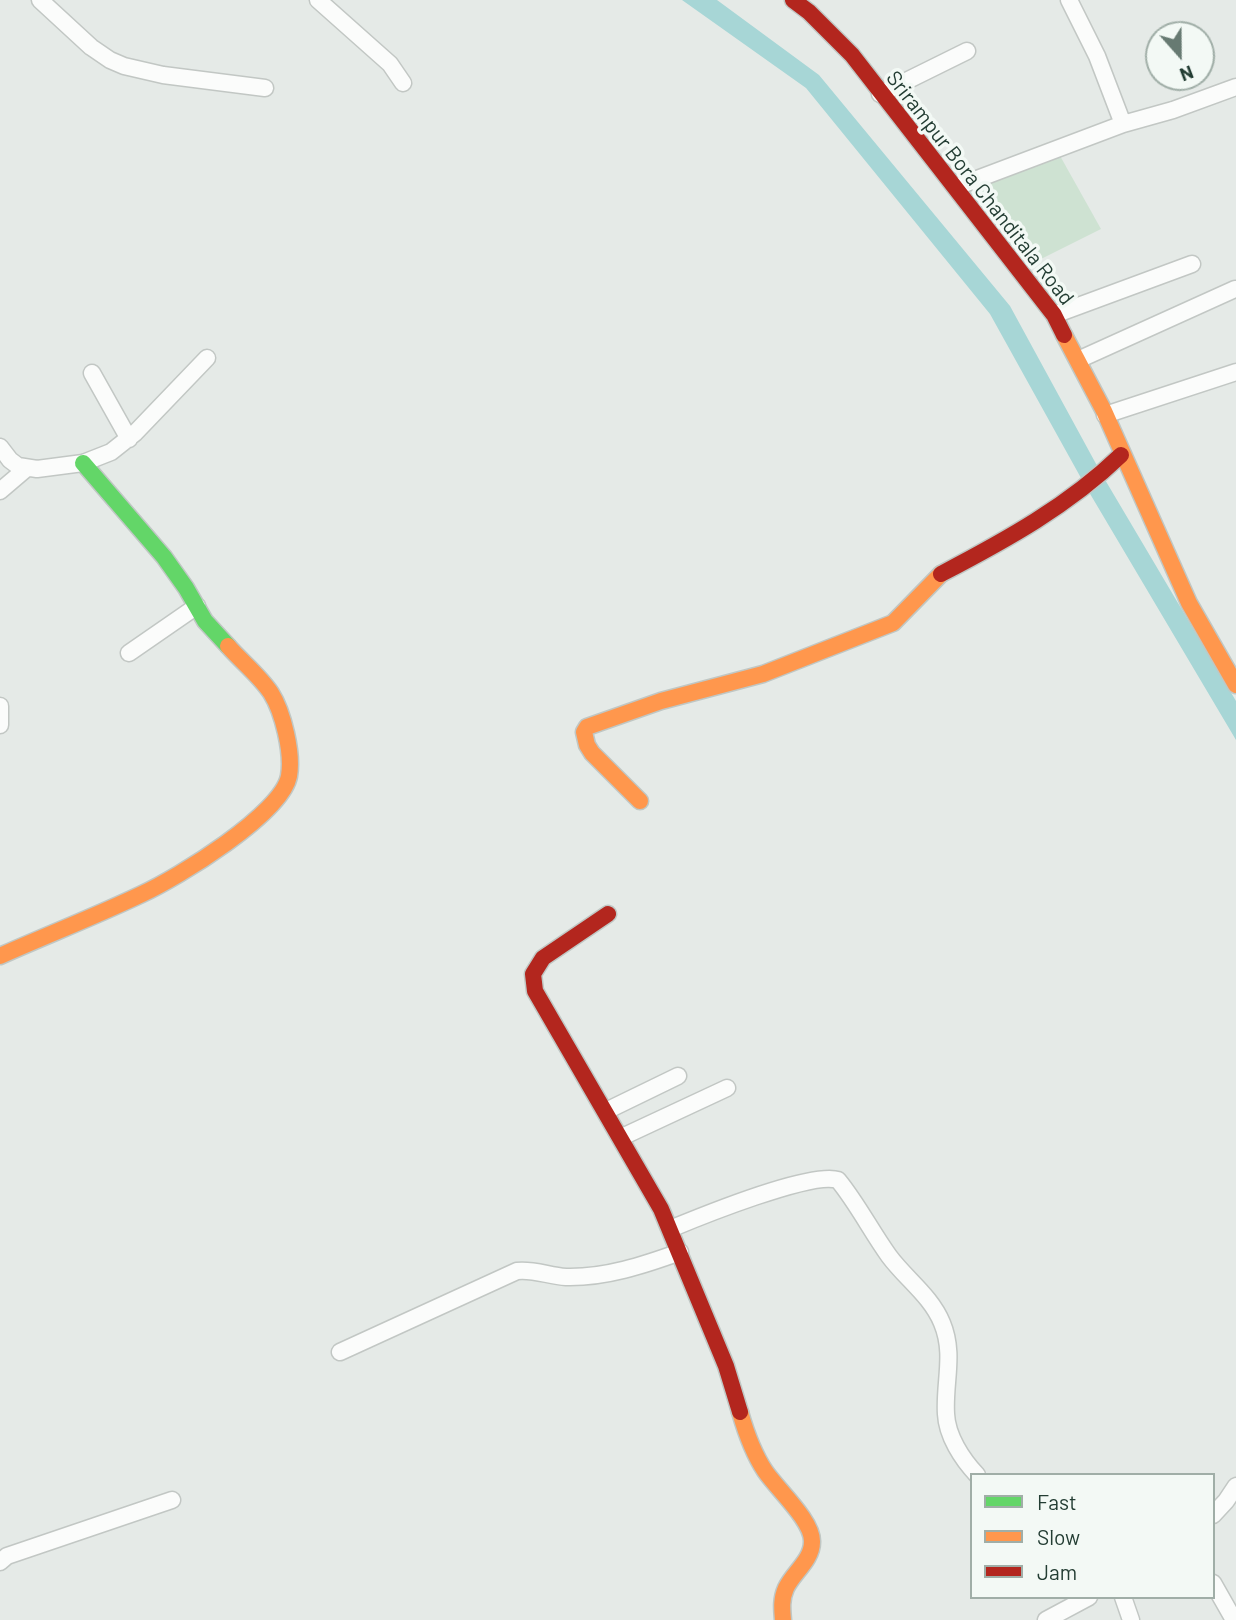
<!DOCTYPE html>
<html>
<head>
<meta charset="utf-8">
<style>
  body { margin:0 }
  #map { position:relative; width:1236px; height:1620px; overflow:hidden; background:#e5eae7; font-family:Barlow,sans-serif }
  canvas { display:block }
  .legend { position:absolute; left:970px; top:1473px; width:245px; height:126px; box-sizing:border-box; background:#f3f9f5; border:2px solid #a0aea7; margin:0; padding:9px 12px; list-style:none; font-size:21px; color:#233d33 }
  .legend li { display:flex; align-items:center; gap:14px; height:35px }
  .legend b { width:35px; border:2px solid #a0aea7 }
  .north { position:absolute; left:1145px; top:21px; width:70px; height:70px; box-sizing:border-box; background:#f3f9f5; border:2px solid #a0aea7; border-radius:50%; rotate:159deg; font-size:19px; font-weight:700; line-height:28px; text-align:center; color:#233d33 }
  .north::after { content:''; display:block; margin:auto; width:24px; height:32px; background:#677a72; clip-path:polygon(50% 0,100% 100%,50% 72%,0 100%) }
</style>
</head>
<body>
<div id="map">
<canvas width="1236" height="1620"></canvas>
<ul class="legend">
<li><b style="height:9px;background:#63d668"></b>Fast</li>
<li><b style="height:9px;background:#ff974d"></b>Slow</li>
<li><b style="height:9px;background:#b3261e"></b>Jam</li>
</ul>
<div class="north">N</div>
</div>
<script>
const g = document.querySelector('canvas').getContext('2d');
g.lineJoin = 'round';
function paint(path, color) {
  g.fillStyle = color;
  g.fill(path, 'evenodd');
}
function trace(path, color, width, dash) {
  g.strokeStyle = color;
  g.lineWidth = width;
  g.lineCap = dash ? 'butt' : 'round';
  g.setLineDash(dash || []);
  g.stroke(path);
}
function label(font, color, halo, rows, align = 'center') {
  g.font = font + ' Barlow,sans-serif';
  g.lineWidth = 7;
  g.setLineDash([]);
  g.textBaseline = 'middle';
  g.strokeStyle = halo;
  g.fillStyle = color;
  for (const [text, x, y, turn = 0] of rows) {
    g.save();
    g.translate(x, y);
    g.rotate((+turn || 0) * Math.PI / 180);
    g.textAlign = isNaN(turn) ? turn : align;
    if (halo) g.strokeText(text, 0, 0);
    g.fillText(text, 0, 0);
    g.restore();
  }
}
paint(new Path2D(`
  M1059 154 1101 229 1029 265 974 192 1012 172Z`), '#cee2d2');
paint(new Path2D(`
  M682 0H717L819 75 1010 306 1101 473 1236 701V740L1086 487 990 314 806 88Z`), '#a7d6d6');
const street = new Path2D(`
  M40 0 91 47 110 60 124 66 163 75 265 88
  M318 0 390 64 403 83
  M1069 0 1097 56 1123 124
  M880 94 967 51
  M956 187 1123 124 1173 110 1236 87
  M1054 315 1192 264
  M1078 360 1235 289
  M92 373 129 439
  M1105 415 1236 372
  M0 447 10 460 18 466 37 469 83 463 111 452 135 433 207 358
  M0 491 27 468
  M129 653 197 606
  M0 706V725
  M606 1111 678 1076
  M622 1137 727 1088
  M670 1229C699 1217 812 1171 838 1180 857 1203 871 1231 889 1256 906 1279 931 1296 942 1323 955 1354 944 1382 946 1414 947 1436 962 1459 977 1475
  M340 1352 517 1271C534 1269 549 1276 566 1277 605 1278 644 1265 680 1252
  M1213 1515 1226 1501 1236 1486
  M0 1562 7 1556 172 1500
  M1213 1583 1234 1620
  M1123 1597 1131 1620
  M1046 1620 1089 1597`);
const fast = new Path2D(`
  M83 463 164 557 186 588 205 621 228 646`);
const slow = new Path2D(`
  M1064 335 1104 411 1189 603 1236 685
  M640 801 592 753 587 745 584 732 587 727 661 701 763 674 893 623 941 574
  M0 956C47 935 96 916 142 894 177 878 282 814 289 776 293 753 283 712 271 693 260 676 241 661 228 646
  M740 1412C746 1433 753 1453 765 1471 777 1489 813 1521 812 1542 812 1560 793 1573 786 1588 781 1599 782 1609 783 1620`);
const jam = new Path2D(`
  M793 0 809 12 852 55 1054 315 1064 335
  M941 574C1006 540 1068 506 1121 455
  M608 914 543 958 533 974 535 991 661 1209 726 1366 740 1412`);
trace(street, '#c2c7c4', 19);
trace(fast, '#c0c7c4', 19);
trace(slow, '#c0c7c4', 19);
trace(jam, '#c0c7c4', 19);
trace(street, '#fbfcfb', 16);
trace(fast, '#63d668', 16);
trace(slow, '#ff974d', 16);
trace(jam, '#b3261e', 16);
label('21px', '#233d33', '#f3f9f5', [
  ["Srirampur Bora Chanditala Road",980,188,52]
]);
</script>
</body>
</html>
